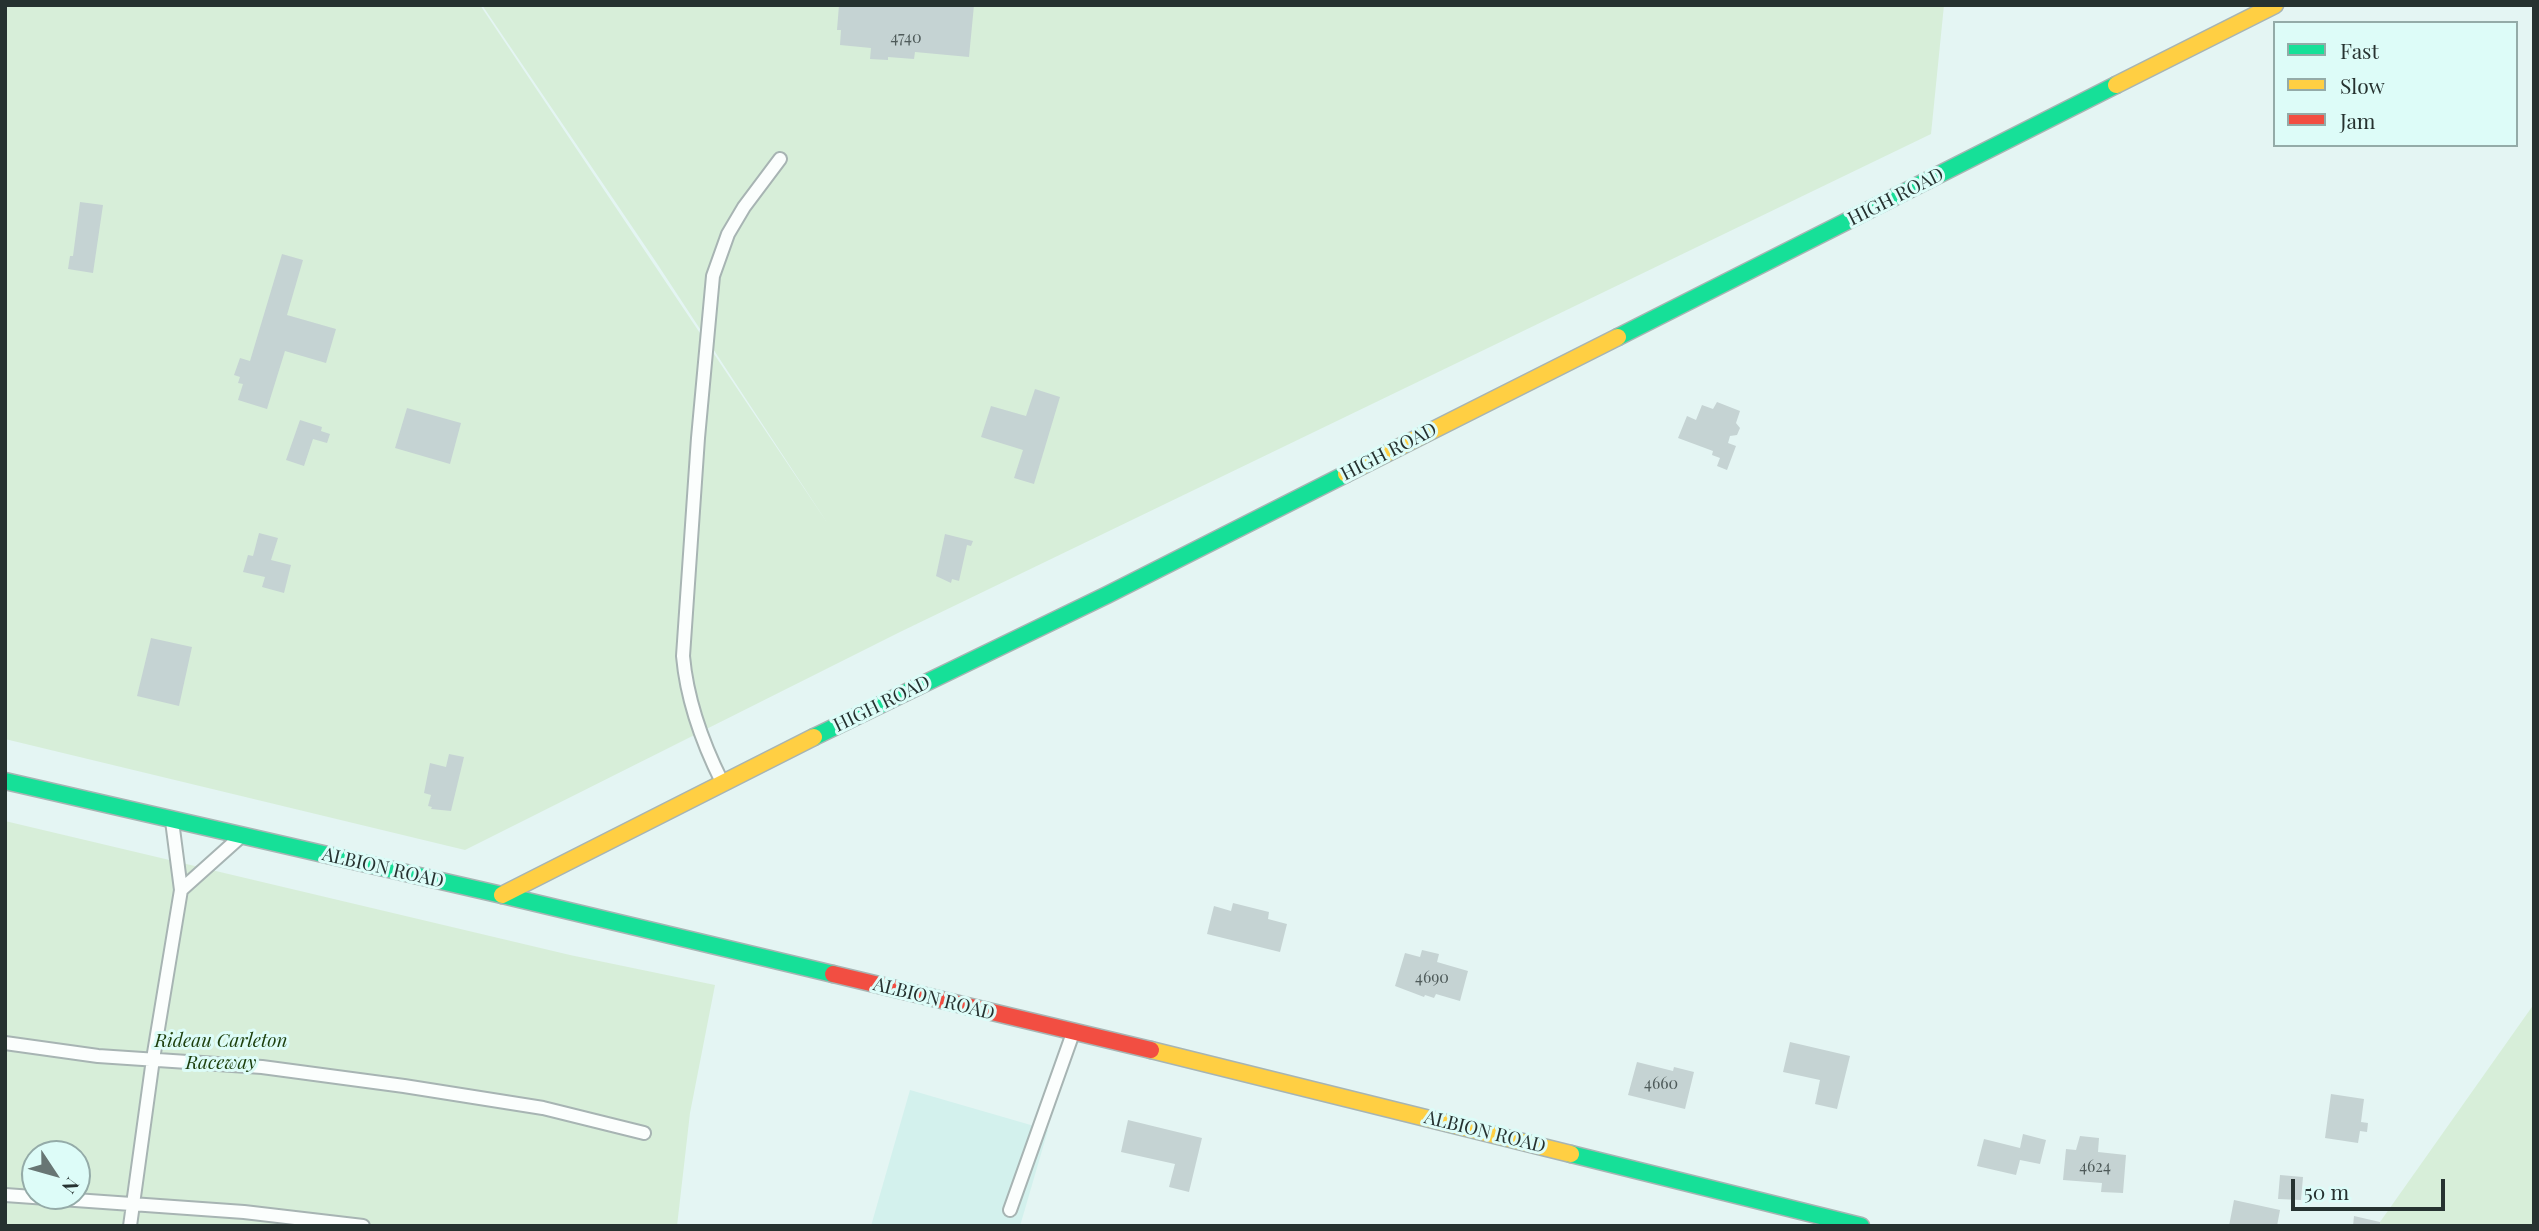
<!DOCTYPE html>
<html>
<head>
<meta charset="utf-8">
<style>
  body { margin:0 }
  #map { position:relative; width:2539px; height:1231px; overflow:hidden; background:#e4f5f3; font-family:"Playfair Display",serif }
  canvas { display:block }
  .frame { position:absolute; inset:0; border:7px solid #263230; pointer-events:none }
  .legend { position:absolute; left:2273px; top:21px; width:245px; height:126px; box-sizing:border-box; background:#ddfcf8; border:2px solid #94aba8; margin:0; padding:9px 12px; list-style:none; font-size:21px; color:#263230 }
  .legend li { display:flex; align-items:center; gap:14px; height:35px }
  .legend b { width:35px; border:2px solid #94aba8 }
  .north { position:absolute; left:21px; top:1140px; width:70px; height:70px; box-sizing:border-box; background:#ddfcf8; border:2px solid #94aba8; border-radius:50%; rotate:126deg; font-size:19px; font-weight:700; line-height:28px; text-align:center; color:#263230 }
  .north::after { content:''; display:block; margin:auto; width:24px; height:32px; background:#687674; clip-path:polygon(50% 0,100% 100%,50% 72%,0 100%) }
  .scale { position:absolute; left:2291px; top:1179px; width:154px; height:32px; box-sizing:border-box; border:4px solid #263230; border-top:0; padding-left:9px; font-size:21px; line-height:24px; white-space:nowrap; color:#263230; -webkit-text-stroke:5px #ddfcf8; paint-order:stroke }
</style>
</head>
<body>
<div id="map">
<canvas width="2539" height="1231"></canvas>
<div class="frame"></div>
<ul class="legend">
<li><b style="height:9px;background:#16e098"></b>Fast</li>
<li><b style="height:9px;background:#ffcf43"></b>Slow</li>
<li><b style="height:9px;background:#f24e42"></b>Jam</li>
</ul>
<div class="north">N</div>
<div class="scale">50 m</div>
</div>
<script>
const g = document.querySelector('canvas').getContext('2d');
g.lineJoin = 'round';
function paint(path, color) {
  g.fillStyle = color;
  g.fill(path, 'evenodd');
}
function trace(path, color, width, dash) {
  g.strokeStyle = color;
  g.lineWidth = width;
  g.lineCap = dash ? 'butt' : 'round';
  g.setLineDash(dash || []);
  g.stroke(path);
}
function label(font, color, halo, rows, align = 'center') {
  g.font = font + ' "Playfair Display",serif';
  g.lineWidth = 6;
  g.setLineDash([]);
  g.textBaseline = 'middle';
  g.strokeStyle = halo;
  g.fillStyle = color;
  for (const [text, x, y, turn = 0] of rows) {
    g.save();
    g.translate(x, y);
    g.rotate((+turn || 0) * Math.PI / 180);
    g.textAlign = isNaN(turn) ? turn : align;
    if (halo) g.strokeText(text, 0, 0);
    g.fillText(text, 0, 0);
    g.restore();
  }
}
paint(new Path2D(`
  M910 1090 1048 1130 1020 1226H871Z`), '#d3f1ed');
paint(new Path2D(`
  M5 5H480L828 524 656 262 482 5H1944L1931 134 900 632 465 850 5 739Z
  M5 821 570 955 715 985 690 1113 677 1226H5ZM35 1154H77V1196H35Z
  M2534 1004V1226H2376L2380 1222Z`), '#d7eed9');
paint(new Path2D(`
  M839 5H974L969 57 915 52 914 59 888 57V60L870 59 871 48 840 45 841 30H837Z
  M80 202 103 205 93 273 68 269 70 256H73Z
  M282 254 303 260 287 315 336 329 326 363 285 351 267 409 238 400 243 384 238 383 240 377 234 375 240 358 250 361Z
  M1035 389 1060 397 1034 484 1014 478 1023 450 981 437 991 406 1026 416Z
  M1717 402 1740 411 1736 423 1740 428 1737 435 1730 436 1728 443 1736 446 1727 470 1717 466 1720 458 1712 455 1713 451 1678 438 1687 416 1696 420 1702 405 1713 409Z
  M407 408 461 423 450 464 395 448Z
  M300 420 322 427 321 431 330 434 327 443 313 439 304 466 286 460Z
  M259 533 278 538 271 560 291 565 284 593 262 587 265 577 243 572 248 555 253 556Z
  M945 534 973 541 971 546 967 545 959 581 952 579 951 583 936 576Z
  M151 638 192 647 179 706 137 696Z
  M449 754 464 757 451 811 431 809 432 807 428 806 431 795 424 793 430 763 446 767Z
  M1233 903 1269 912 1268 919 1287 924 1280 952 1207 934 1214 906 1231 911Z
  M1422 950 1439 954 1437 962 1468 971 1460 1001 1436 994 1434 998 1425 995 1424 997 1395 986 1405 953 1420 957Z
  M1790 1042 1850 1056 1837 1109 1815 1104 1820 1080 1783 1072Z
  M1637 1062 1673 1071 1674 1067 1694 1072 1685 1109 1628 1095Z
  M2331 1094 2364 1099 2361 1122 2368 1123 2367 1132 2360 1131 2358 1143 2325 1138Z
  M1128 1120 1202 1138 1189 1192 1169 1187 1175 1164 1121 1152Z
  M2023 1134 2046 1140 2040 1164 2020 1160 2016 1175 1977 1166 1984 1139 2020 1148Z
  M2080 1136 2099 1138 2098 1152 2126 1155 2123 1193 2101 1192 2102 1183 2063 1180 2066 1149 2076 1150Z
  M2280 1175 2303 1177 2301 1200 2278 1199Z
  M2234 1200 2280 1210 2277 1226H2229Z
  M2354 1216 2380 1222V1226H2353Z`), '#c5d3d3');
const lane = new Path2D(`
  M722 782C702 742 687 701 683 656L698 438 713 276 728 234 744 207 780 159
  M172 821 181 890
  M5 1043 98 1056 262 1067 404 1086 543 1108 644 1133
  M5 1195 244 1212 363 1226
  M1010 1210 1073 1033
  M130 1226 153 1059 181 890 238 839`);
const fast = new Path2D(`
  M1618 337 2116 85
  M814 737 1107 595 1346 474
  M5 781 502 895 833 974
  M1571 1154 1861 1226`);
const slow = new Path2D(`
  M2116 85 2275 5
  M1346 474 1618 337
  M502 895 814 737
  M1151 1050 1571 1154`);
const jam = new Path2D(`
  M833 974 1151 1050`);
trace(lane, '#a7b4b3', 16);
trace(fast, '#a7b4b3', 19);
trace(slow, '#a7b4b3', 19);
trace(jam, '#a7b4b3', 19);
trace(lane, '#fbfefd', 12);
trace(fast, '#16e098', 16);
trace(slow, '#ffcf43', 16);
trace(jam, '#f24e42', 16);
label('16px', '#4e5a59', null, [
  ["4740",906,38],
  ["4690",1432,978],
  ["4660",1661,1084],
  ["4624",2095,1167]
]);
label('19px', '#263230', '#ddfcf8', [
  ["HIGH ROAD",1896,197,-27],
  ["HIGH ROAD",1389,452,-27],
  ["HIGH ROAD",882,704,-26],
  ["ALBION ROAD",383,868,13],
  ["ALBION ROAD",934,999,14],
  ["ALBION ROAD",1485,1132,14]
]);
label('italic 19px', '#1c3f0d', '#ddfcf8', [
  ["Rideau Carleton",221,1041],
  ["Raceway",221,1063]
]);
</script>
</body>
</html>
